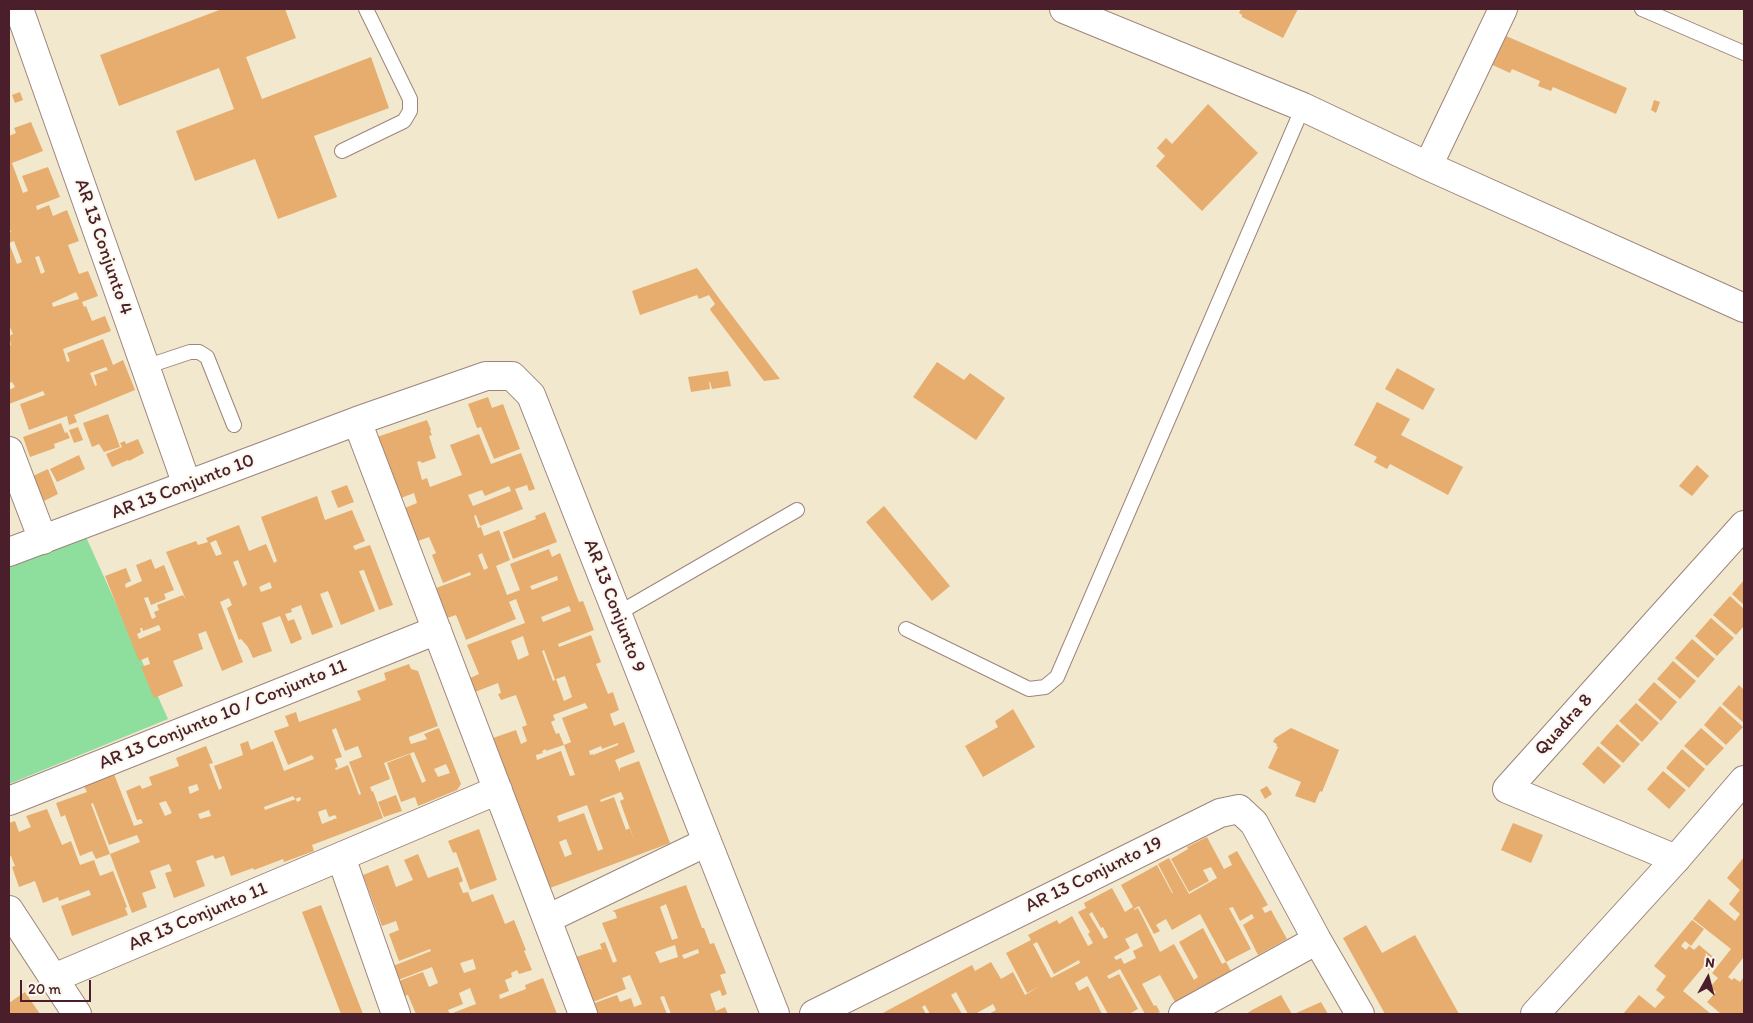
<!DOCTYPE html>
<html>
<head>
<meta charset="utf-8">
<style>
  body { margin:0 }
  #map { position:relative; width:1753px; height:1023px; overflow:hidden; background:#f1e8cd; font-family:Itim,sans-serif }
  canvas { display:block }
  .frame { position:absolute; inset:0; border:10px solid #4a1f2b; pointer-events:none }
  .north { position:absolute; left:1683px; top:953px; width:50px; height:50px; -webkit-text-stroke:4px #fbf7ec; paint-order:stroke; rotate:7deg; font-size:14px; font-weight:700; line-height:20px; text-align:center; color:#4a1f2b }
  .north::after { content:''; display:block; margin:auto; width:18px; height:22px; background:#4a1f2b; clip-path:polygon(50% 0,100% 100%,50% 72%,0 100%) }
  .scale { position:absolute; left:20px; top:980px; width:71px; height:22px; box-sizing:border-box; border:2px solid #4a1f2b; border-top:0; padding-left:6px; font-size:15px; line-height:18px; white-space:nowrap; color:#4a1f2b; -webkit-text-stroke:4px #fbf7ec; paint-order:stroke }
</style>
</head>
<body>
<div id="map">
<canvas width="1753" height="1023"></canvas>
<div class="frame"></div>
<div class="north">N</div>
<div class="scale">20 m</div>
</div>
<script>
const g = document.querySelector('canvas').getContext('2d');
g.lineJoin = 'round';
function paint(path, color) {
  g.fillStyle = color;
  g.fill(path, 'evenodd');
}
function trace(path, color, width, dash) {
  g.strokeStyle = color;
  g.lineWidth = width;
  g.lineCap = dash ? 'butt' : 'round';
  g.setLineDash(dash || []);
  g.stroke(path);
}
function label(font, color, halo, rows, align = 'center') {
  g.font = font + ' Itim,sans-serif';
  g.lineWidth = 4;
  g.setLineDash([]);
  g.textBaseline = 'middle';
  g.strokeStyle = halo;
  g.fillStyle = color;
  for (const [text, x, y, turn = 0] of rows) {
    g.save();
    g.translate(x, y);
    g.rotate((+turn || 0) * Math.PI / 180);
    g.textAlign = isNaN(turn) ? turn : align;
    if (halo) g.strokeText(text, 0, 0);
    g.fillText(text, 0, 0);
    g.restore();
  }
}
paint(new Path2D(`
  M86 537 168 719 9 784V566Z`), '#8ede9d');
paint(new Path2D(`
  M222 9H285L296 38 246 57 262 99 371 57 389 108 314 136 337 197 278 219 255 159 195 181 176 131 234 109 219 68 119 106 100 55Z
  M1241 9H1298L1283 38 1242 17V15L1239 13Z
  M1499 33 1627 88 1616 114 1553 87 1551 91 1538 86 1540 81 1512 69 1510 73 1486 62Z
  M20 92 23 100 15 103 12 95Z
  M1654 100 1660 102 1656 113 1651 110Z
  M1208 104 1258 153 1202 211 1156 166 1165 156 1157 148 1166 138 1172 144Z
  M31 122 43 151 12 163 23 193 28 191 22 176 48 167 60 197 36 206 37 210 49 205 53 216 67 210 79 241 68 245 79 274 88 271 98 296 82 302 84 307 86 306 92 321 105 316 111 331 63 349 67 362 70 361 67 353 103 339 113 365 123 360 135 390 74 415 77 422 69 425 67 416 29 430 20 404 45 395 43 391 9 404V390L15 387 12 382 9 383V346L11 345 9 336 13 334 9 325V233L11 232 9 227V136L16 133 14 128ZM14 241 22 262 17 264 9 243ZM39 256 45 272 41 274 35 257ZM76 292 79 299 53 307 52 303ZM106 367 108 370 94 375 97 385 95 386 90 373Z
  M697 268 721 301 780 379 764 381 711 311 710 309 715 304 709 295 699 299 697 295 640 315 632 291Z
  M937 362 964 380 970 373 1005 398 976 440 913 397Z
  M1397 368 1435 389 1423 410 1385 389Z
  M728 371 731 386 712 389 710 382H709L710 389 691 392 688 377Z
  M488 397 492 408 503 404 520 449 494 459 481 427 477 428 468 404Z
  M1377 402 1410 419 1401 435 1463 467 1448 495 1390 464 1387 469 1374 462 1377 457 1354 445Z
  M108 414 120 447 104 452 99 444 92 447 83 423Z
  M427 420 431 430 430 431 432 435 429 436 436 458 422 463 420 461 417 462 422 480 427 478 430 487 462 475 450 445 479 434 491 464 521 453 535 489 529 491 527 485 515 489 523 509 480 526 476 515 474 516 478 528 481 527 484 536 499 530 510 560 496 566 507 595 520 590 510 564 549 549 552 557 560 553 579 602 583 601 594 630 558 644 559 647 591 635 601 662 596 664 608 694 613 692 619 710 610 714 614 726 624 722 635 752 615 760 620 772V768L639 761 670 843 550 888 532 842H531L493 738 516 730 521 744 527 741 522 727 527 725 516 695 501 700 498 694 501 693 498 683 475 692 470 678 479 674 467 645 525 623 516 599 509 602 516 619 466 640 456 615 447 618 436 588 471 575 470 572 443 583 432 555 436 553 429 537 418 541 405 508 417 503 414 493 401 498 377 437ZM509 486 511 491 473 506 468 495 482 490 485 496ZM482 553 488 568 484 570 478 555ZM557 576 558 580 532 590 530 586ZM569 606 571 611 543 622 541 617ZM523 636 529 655 518 660 511 641ZM544 650 555 680 553 681 542 651ZM565 676 572 697 564 701 556 679ZM585 703 588 708 562 718 571 742 564 745 575 775 570 776 561 751 537 760 536 755 543 753 542 751 546 749V751L564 745 559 733 556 734 551 722 555 720 553 715ZM618 743V745L593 755V754L590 755 589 751 601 746 602 749ZM621 792 624 799 620 801 635 843 630 828 626 830 614 797 601 802 600 800ZM587 805 603 849 598 851 584 813 559 822 557 816ZM566 839 572 854 565 857 559 842Z
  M61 423 65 433 67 432 70 438 54 444 55 448 30 457 23 437Z
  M78 427 83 440 74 443 69 430Z
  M138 439 144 453 129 461 128 460 112 467 106 454 122 447 120 443 125 441 126 444Z
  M79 455 85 469 57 482 50 469Z
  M1697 465 1709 476 1692 496 1679 486Z
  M48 469 58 494 44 501 33 476Z
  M347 485 354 502 338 508 331 491Z
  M317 496 325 520 352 510 365 541 353 546 355 550 370 545 393 605 379 610 364 570 359 571 375 611 341 625 328 591 320 594 333 627 312 635 301 605 291 609 292 612 285 614 288 621 294 619 302 639 291 644 280 616 262 623 272 651 253 658 248 647 241 639 239 640 227 608 232 605 229 598 220 602 243 662 222 671 206 631 198 634 203 649 173 661 183 686 154 698 141 667 150 664 148 657 139 661 105 576 126 568 131 581 125 584 126 588 142 581 136 565 151 559 155 569 164 565 174 590 164 594 166 599 151 605 148 597 144 598 152 619 156 617 154 612 159 610 157 605 183 595 186 600 166 552 196 541 198 545 208 542 206 538 239 525 249 551 266 544 274 563 277 561 261 517ZM216 540 222 554 216 556 210 543ZM238 560 247 584 243 587 233 562ZM270 582 272 588 261 592 259 587ZM159 625 161 630 139 639 137 634 141 632 140 628H142L143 631Z
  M884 506 950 586 932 601 866 522Z
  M545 512 557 542 513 559 503 532 536 519 535 516Z
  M1744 580V605L1732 594Z
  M1730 596 1744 609V626L1736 635 1713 615Z
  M1711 618 1734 638 1717 656 1695 636Z
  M1692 639 1715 659 1698 678 1675 658Z
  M1673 661 1696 681 1680 699 1657 679Z
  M409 664 411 669 418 671 438 726 409 737V739L411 744 427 739 424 734 439 728 461 784 457 790 418 806 415 797 401 802 387 763 410 754 422 783 426 781 414 752 384 763 390 779 370 787 372 792 373 791 383 818 312 845 314 851 284 862 283 859 254 870 253 868 231 876 224 856 215 859 213 855 196 861 205 886 174 898 165 873 172 871 169 864 150 871 156 888 142 893 147 907 132 913 110 854 140 842 137 835 109 845 93 803 91 804 110 854 96 859 92 851 80 856 65 815 61 817 56 803 87 792 84 786 114 774 134 826 143 823 141 819 137 820 126 791 140 785 142 789 152 785 149 777 179 766 176 758 206 746 213 763 209 764 219 790 222 788 214 766 243 755 240 744 248 741 251 750 273 741 284 771 314 759 312 755 288 765 274 731 289 726 285 716 296 712 299 722 361 700 357 691 386 680 384 673ZM336 728 345 751 358 746 362 757 349 762 361 794 359 795 348 765 336 770 335 768 338 767 335 759 342 757 332 730ZM446 764 450 773 438 777 434 769ZM197 784 199 790 190 794 188 787ZM293 796 295 799 300 797 301 800 297 802 296 799 265 810 264 807ZM166 801 172 813 165 816 159 803ZM326 809 329 817 335 815 337 818 322 824 318 812ZM209 810 211 816 200 819 198 814Z
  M1654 682 1677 702 1661 721 1638 700Z
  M1739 685 1744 690V723L1722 704Z
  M1636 703 1659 723 1642 742 1619 721Z
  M1720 706 1743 727 1726 745 1704 725Z
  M1013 709 1035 747 983 777 965 746 998 727 995 721Z
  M1617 724 1640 744 1623 763 1600 743Z
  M1291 728 1339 750 1322 792 1320 791 1315 803 1295 796 1301 782 1268 768 1278 747 1276 746 1277 744 1273 742 1275 738Z
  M1701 728 1724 748 1707 766 1684 746Z
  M1598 746 1621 766 1604 784 1582 764Z
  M1682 749 1705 769 1689 788 1666 768Z
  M1663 771 1686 790 1669 809 1647 789Z
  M1267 786 1272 794 1265 799 1260 790Z
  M396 795 402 811 384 817 378 802Z
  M47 809 62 845 71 841 80 865 94 860 100 876 113 871 127 907 125 908 128 915 72 936 61 906 91 895 89 890 59 901 58 897 43 903 35 881 19 887 12 867 15 866 11 856 9 857V823L15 821 19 832 31 827 26 816Z
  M1513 823 1543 835 1531 863 1501 850Z
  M479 829 497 880 470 890 456 852 453 853 448 841Z
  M1207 837 1224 869 1232 865 1228 856 1237 851 1268 905 1262 908 1265 913 1271 910 1287 939 1258 955 1243 925 1254 918 1252 914 1240 921 1233 907 1229 908 1251 949 1226 962 1231 971 1175 1002 1160 975 1142 984 1154 1006 1156 1005 1160 1012 1156 1014H1145L1120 969 1107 976 1109 979 1119 974 1138 1009 1129 1014H1108L1087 976 1075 983 1079 991 1088 986 1102 1014H989L996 1010 993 1004 975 1014H968L956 992 951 995 962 1014H930L925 1005 922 1007 926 1014H881L972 965 975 971 991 962 1001 979 1013 972 1025 995 1040 986 1027 993 1006 953 1031 940 1028 935 1057 920 1059 924 1072 916 1088 946 1093 943 1088 934 1090 932 1078 912 1086 908 1084 903 1112 888 1125 912 1133 907 1121 885 1157 865 1172 893H1173L1158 864 1169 858 1189 894 1217 878 1211 867 1203 870 1209 881 1189 892 1171 859 1188 849 1187 847ZM1139 906 1154 934 1160 931 1156 925 1166 919 1172 930 1200 914 1226 962 1222 964 1203 928 1179 942 1198 977 1194 980 1174 944 1160 952 1138 908 1134 910V909ZM1092 912 1101 928 1103 927 1108 937 1104 939 1089 914ZM1137 933 1143 946 1133 951 1136 958 1124 964 1121 958 1116 960 1114 957 1130 948 1125 939ZM1037 942 1054 974 1079 960 1080 963 1051 978 1033 944Z
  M418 854 428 878 458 867 463 881 459 883 463 893 468 892 472 902 493 894 505 924 514 920 526 950 524 951 532 970 519 974 517 970 511 973 512 977 505 980 509 991 499 995 500 999 526 989 525 985 543 978 557 1014H416L408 995 404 996 399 981 423 972 429 987 438 983 432 967 398 980 393 966 431 951 430 949 399 961 389 934 399 930 396 921 382 926 363 875 388 865 396 887 413 880 404 860ZM473 959 476 969 464 973 460 963ZM470 988 476 1004 450 1014 448 1010 463 1004 459 993Z
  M1744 857V959L1743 958 1728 977 1732 980 1734 978 1740 982 1744 977V1014H1721L1707 1002 1716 992 1710 987 1718 978 1712 973 1731 949 1693 919 1709 899 1735 921 1740 914 1729 904 1740 890 1727 878Z
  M686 885 702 928H704L710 944 714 943 726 973 720 975 727 994 722 996 720 990 710 994 716 1011 725 1007 728 1014H671L664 996 660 997 667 1014H596L592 1004 617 995 620 1002 631 998 634 1007 642 1004 630 975 622 978 626 989 593 1002 576 957 600 949 602 950 600 944 605 942 613 963 617 961 602 923 617 918 615 912 612 911ZM666 904 678 938 672 940 660 907ZM675 945 678 957 660 963 655 952ZM698 949 699 953 684 959 682 955Z
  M321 905 363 1014H341L302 912Z
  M1692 920 1704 929 1691 946 1685 941 1681 946 1686 950 1689 946 1694 950 1699 945 1717 960 1709 970 1704 966 1683 991 1711 1014H1623L1639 995 1655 1008 1665 997 1656 990 1666 976 1654 966Z
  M1366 925 1382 953 1415 935 1459 1014H1385L1343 938Z
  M25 992 40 1014H9V1003Z
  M1281 995 1292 1014H1246L1252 1010Z
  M1321 1002 1328 1014H1294Z`), '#e7ad6e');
const service = new Path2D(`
  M1642 9 1744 53
  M342 151 404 121 410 111V99L366 9
  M145 367 190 352H199L207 357 234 425
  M617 614 797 510
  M906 629 1029 689 1045 687 1057 677 1303 107`);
const minor = new Path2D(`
  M19 9 187 485
  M1064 9 1303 107 1428 166 1744 308
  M1428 166 1503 9
  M357 421 583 1014
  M9 451 43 540
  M9 552 357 421 486 376H512L531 395 775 1014
  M9 801 437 630
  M341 857 396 1014
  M1676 859 1507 789 1744 525
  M9 910 77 1014
  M547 919 707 842
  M54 978 498 790
  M814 1014 1220 813 1239 809 1254 823 1317 940 1360 1014
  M1183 1014 1317 940`);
const tertiary = new Path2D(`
  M1535 1014 1676 859 1744 780`);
trace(service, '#9e847c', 16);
trace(minor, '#9e847c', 30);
trace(tertiary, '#9e847c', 30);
trace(service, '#fff', 14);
trace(minor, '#fff', 28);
trace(tertiary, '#fff', 28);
label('19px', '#4a1f2b', '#fbf7ec', [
  ["AR 13 Conjunto 4",103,247,71],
  ["AR 13 Conjunto 10",183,487,-21],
  ["AR 13 Conjunto 9",614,606,69],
  ["AR 13 Conjunto 10 / Conjunto 11",223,715,-22],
  ["Quadra 8",1564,725,-48],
  ["AR 13 Conjunto 19",1094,875,-26],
  ["AR 13 Conjunto 11",198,917,-23]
]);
</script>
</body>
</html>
